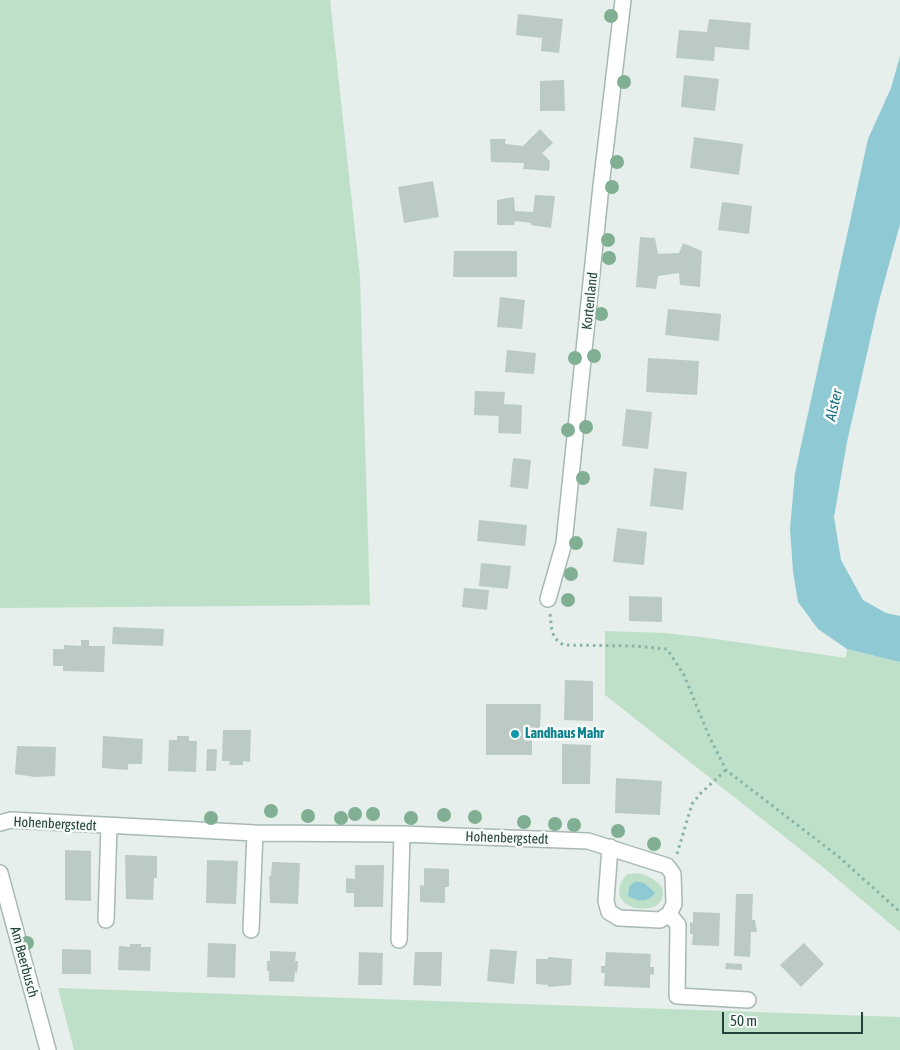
<!DOCTYPE html>
<html>
<head>
<meta charset="utf-8">
<style>
  body { margin:0 }
  #map { position:relative; width:900px; height:1050px; overflow:hidden; background:#e6efeb; font-family:"Asap Condensed",sans-serif }
  canvas { display:block }
  .scale { position:absolute; left:722px; top:1012px; width:141px; height:22px; box-sizing:border-box; border:2px solid #24423a; border-top:0; padding-left:6px; font-size:15px; line-height:18px; white-space:nowrap; color:#24423a; -webkit-text-stroke:4px #f7fbf9; paint-order:stroke }
</style>
</head>
<body>
<div id="map">
<canvas width="900" height="1050"></canvas>
<div class="scale">50 m</div>
</div>
<script>
const g = document.querySelector('canvas').getContext('2d');
g.lineJoin = 'round';
function paint(path, color) {
  g.fillStyle = color;
  g.fill(path, 'evenodd');
}
function trace(path, color, width, dash) {
  g.strokeStyle = color;
  g.lineWidth = width;
  g.lineCap = dash ? 'butt' : 'round';
  g.setLineDash(dash || []);
  g.stroke(path);
}
function label(font, color, halo, rows, align = 'center') {
  g.font = font + ' "Asap Condensed",sans-serif';
  g.lineWidth = 5;
  g.setLineDash([]);
  g.textBaseline = 'middle';
  g.strokeStyle = halo;
  g.fillStyle = color;
  for (const [text, x, y, turn = 0] of rows) {
    g.save();
    g.translate(x, y);
    g.rotate((+turn || 0) * Math.PI / 180);
    g.textAlign = isNaN(turn) ? turn : align;
    if (halo) g.strokeText(text, 0, 0);
    g.fillText(text, 0, 0);
    g.restore();
  }
}
paint(new Path2D(`
  M0 0H330L360 277 370 605 0 608Z
  M605 631 666 633 716 639 846 658 847 649 900 662V932L824 868 605 695Z
  M639 873C648 876 664 882 663 894 662 921 597 909 627 874Z
  M58 988 900 1017V1050H74Z`), '#bfe0c8');
paint(new Path2D(`
  M900 56V224L878 305 847 442 834 517 841 560 863 600 886 613 900 616V662L847 649 818 629 798 602 793 571 790 529 795 473 868 139 891 88Z
  M634 882C644 881 648 886 655 893 648 903 638 902 628 896L629 887Z`), '#8ec9d4');
paint(new Path2D(`
  M518 14 563 19 559 53 541 51 542 38 516 35Z
  M709 19 751 23 749 50 715 47 714 61 676 58 679 30 707 32Z
  M684 75 719 79 715 111 681 107Z
  M564 80 565 111H540V81Z
  M540 129 553 143 542 153 550 161 549 171 523 169 524 163 491 162 490 139H506L505 144 523 146Z
  M694 137 743 144 739 175 690 168Z
  M433 181 439 217 404 223 398 187Z
  M535 195 555 196 551 228 531 225V223L515 221 514 225H497V200L514 197 515 211 533 212Z
  M722 202 752 206 749 234 718 230Z
  M640 237 655 238 658 254 679 253 683 243 702 251 700 287 680 285 679 273 658 276 656 289 636 287Z
  M454 251H517V277H453Z
  M500 297 525 300 522 329 497 327Z
  M668 309 721 314 719 341 665 335Z
  M507 350 536 353 534 374 505 372Z
  M648 358 699 361 697 395 646 392Z
  M475 391 505 392 504 404 522 405 521 434 498 433 499 416 474 415Z
  M626 409 652 412 648 449 622 446Z
  M513 458 531 460 528 489 510 487Z
  M654 468 687 472 683 510 650 506Z
  M479 520 527 525 525 546 477 541Z
  M617 528 647 532 644 565 613 562Z
  M481 563 511 566 508 589 479 586Z
  M464 588 489 590 487 610 462 607Z
  M629 596 662 597V622L629 621Z
  M113 627 164 629 163 646 112 644Z
  M81 640H89V646H105L104 672 63 671V666H53V649H64V645L81 646Z
  M565 680 593 681V721L564 720Z
  M486 704H541L540 728H543V740H532V755H486Z
  M223 730H251L250 762 243 761V765H229L230 761H222Z
  M103 736 143 739 142 764H128V770L102 768Z
  M177 736H189V741H197L196 772 168 771 169 740H177Z
  M562 744 591 745 590 784H562Z
  M17 746 56 747 55 776 35 777 15 774Z
  M207 749H217L216 771H206Z
  M616 778 662 781 660 815 615 813Z
  M65 850 91 851V901L65 900Z
  M125 855 157 856V878H154L153 900 126 899Z
  M207 860 238 861 236 904 206 903Z
  M272 862 300 863 298 904 270 903 269 876H271Z
  M355 865H384L383 907H354V893H346V878L355 879Z
  M424 868 449 869V887H445V903L420 902V885L424 886Z
  M736 894H753L752 920H755L757 932H751L750 957 734 956Z
  M693 912 720 913 719 946 692 945 693 934H690V922L693 923Z
  M208 943 236 944 235 978 207 977Z
  M804 943 824 964 801 987 780 965Z
  M130 944H141V947H151L150 971 118 970 119 946 130 947Z
  M62 949 91 950V974H62Z
  M490 949 517 951 514 984 487 981Z
  M270 951 296 952 295 961H298L297 973 295 972 294 982 269 981V971H267V961H270Z
  M359 952 383 953 382 985H358Z
  M415 952H442L441 986 413 985Z
  M606 952 651 954 650 967H654V975L650 974V988L604 986 605 973H601V966H605Z
  M548 957 572 959 571 985 548 987V985L536 984V959H548Z
  M726 963 742 964V970L725 969Z`), '#bbcac4');
const minor = new Path2D(`
  M548 599 564 543 601 186 623 0
  M0 823 11 820 255 833 402 834 588 841 667 866 673 874 674 904 669 914 660 920 619 918 609 912 606 901 610 847
  M0 873 48 1050
  M669 914 678 925 677 996 748 1000
  M106 920 109 826
  M251 930 255 833
  M399 940 402 834`);
trace(minor, '#a8b8b2', 18);
trace(new Path2D(`
  M550 614C552 628 550 638 564 645L633 646 667 649 684 675 708 734 726 770 839 857 900 912
  M677 854 692 804 701 793 726 770`), '#86b3a5', 3, [2.5, 4]);
trace(minor, '#fff', 15);
g.fillStyle = '#80af93';
for (const [x, y] of [
  [611,16],
  [624,82],
  [617,162],
  [612,187],
  [608,240],
  [609,258],
  [601,314],
  [594,356],
  [575,358],
  [586,427],
  [568,430],
  [583,478],
  [576,543],
  [571,574],
  [568,600],
  [271,811],
  [355,814],
  [373,814],
  [444,815],
  [308,816],
  [475,817],
  [211,818],
  [341,818],
  [411,818],
  [524,822],
  [555,824],
  [574,825],
  [618,831],
  [654,844],
  [27,943]
]) {
  g.beginPath();
  g.arc(x, y, 7, 0, 2 * Math.PI);
  g.fill();
}
for (const [x, y, r, color] of [
  [515,734,5,"#0f9aa8"]
]) {
  const dot = new Path2D();
  dot.arc(x, y, r, 0, 2 * Math.PI);
  g.fillStyle = color;
  g.fill(dot);
  trace(dot, '#f7fbf9', 2);
}
label('14px', '#24423a', '#f7fbf9', [
  ["Kortenland",590,301,-84],
  ["Hohenbergstedt",55,824,3],
  ["Hohenbergstedt",507,838,2],
  ["Am Beerbusch",24,962,75]
]);
label('bold 14px', '#0d838f', '#f7fbf9', [
  ["Landhaus Mahr",525,734]
], 'left');
label('italic 15px', '#1c6f80', '#f7fbf9', [
  ["Alster",834,405,-77]
]);
</script>
</body>
</html>
